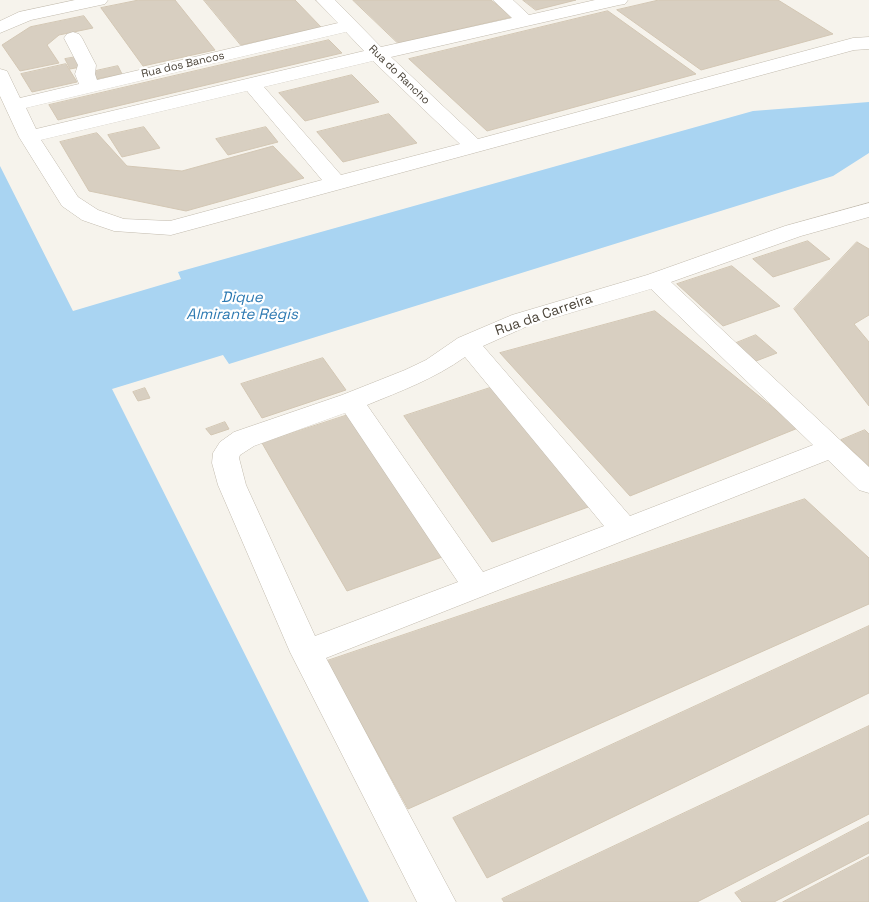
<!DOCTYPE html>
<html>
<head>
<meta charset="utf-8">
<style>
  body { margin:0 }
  canvas { display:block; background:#f6f3ec }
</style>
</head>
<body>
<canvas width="869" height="902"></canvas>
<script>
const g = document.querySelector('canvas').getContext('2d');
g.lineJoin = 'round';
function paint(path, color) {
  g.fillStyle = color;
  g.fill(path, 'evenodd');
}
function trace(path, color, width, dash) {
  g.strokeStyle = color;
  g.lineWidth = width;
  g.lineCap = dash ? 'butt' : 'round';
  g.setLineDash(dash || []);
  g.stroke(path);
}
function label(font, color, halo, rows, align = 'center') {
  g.font = font + ' "Space Grotesk",sans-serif';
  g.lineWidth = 4.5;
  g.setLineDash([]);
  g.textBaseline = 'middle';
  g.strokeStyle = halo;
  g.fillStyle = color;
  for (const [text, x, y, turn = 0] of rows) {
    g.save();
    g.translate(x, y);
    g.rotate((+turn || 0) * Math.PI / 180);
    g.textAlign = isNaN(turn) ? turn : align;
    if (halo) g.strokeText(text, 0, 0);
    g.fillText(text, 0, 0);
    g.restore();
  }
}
paint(new Path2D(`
  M869 102V153L833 176 229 364 223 355 112 389 369 902H0V166L73 311 181 279 178 272 753 111Z`), '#a9d4f2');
const building = new Path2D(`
  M139 0H175L215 50 143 66 101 8Z
  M204 0H295L321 27 241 45Z
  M353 0H491L512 17 398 43Z
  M523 0H576L536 10Z
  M659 0H778L833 34 701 70 617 10Z
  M608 11 696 74 487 131 409 59Z
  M84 16 93 28 59 35 47 45 59 63 20 71 2 45 30 27Z
  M329 40 342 53 58 120 49 105Z
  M76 57 81 67 70 69 65 59Z
  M66 64 77 82 32 92 21 74Z
  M118 66 122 74 96 79 91 72Z
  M352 75 379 102 305 121 279 93Z
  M389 114 417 143 343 162 317 132Z
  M144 127 160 148 122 157 108 135Z
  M266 127 278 142 228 155 216 139Z
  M97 133 127 166 182 171 273 146 304 178 186 211 89 191 60 142Z
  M808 241 830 259 773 277 753 259Z
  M857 242 869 249V315L854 324 869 342V406L794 309Z
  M732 266 780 306 723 326 677 284Z
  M655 311 798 428 630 496 500 353Z
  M756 335 777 353 756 361 736 343Z
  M323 358 346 390 262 418 241 384Z
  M496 386 591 506 492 542 404 416Z
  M145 388 150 398 138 401 133 392Z
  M351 414 445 556 347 591 262 443Z
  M225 422 229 429 211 435 206 429Z
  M865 430 869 434V466L841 440Z
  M805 499 869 558V604L408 809 327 661Z
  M869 626V693L487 878 453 818Z
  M869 726V814L697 902H504L502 899Z
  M869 822V853L774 902H742L735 893Z
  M869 857V902H783Z`);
paint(building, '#d8cfc1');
trace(building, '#d3c7b4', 1);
const minor = new Path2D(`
  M75 0H108L105 4 31 20 0 33V21L19 12Z
  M316 0H335L381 47 512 18 493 0H513L529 15 595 0H628L625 4 619 5 391 57 478 139 853 38 869 37V49L854 50 171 235 114 231 82 220 62 206 19 137 0 96V69L7 71 20 98 79 84 75 74 78 65 64 38 67 34 73 32 79 34 82 38 96 65 95 74 97 80 338 23ZM346 32 364 51 36 129 26 108ZM373 61 460 144 341 175 264 87ZM247 91 322 180 170 221 124 219 98 210 78 197 41 140Z
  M869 203V217L801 236 671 282 869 467V493L859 490 828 460 326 658 456 902H417L290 652 218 485 212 463 213 453 220 442 234 432 342 395 405 370 426 360 458 338 512 315 647 275 785 226ZM651 289 813 445 630 516 483 346 530 325ZM465 357 604 526 483 572 367 405C401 391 434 379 465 357ZM345 413 458 582 315 636 246 485 239 458 240 455 254 446Z`);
trace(minor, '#c2bbae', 1);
paint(minor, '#fff');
label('11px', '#4b4439', '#fff', [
  ["Rua dos Bancos",183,65,-13],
  ["Rua do Rancho",399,75,44]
]);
label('14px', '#4b4439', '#fff', [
  ["Rua da Carreira",544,315,-19]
]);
label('italic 15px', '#2e7ab2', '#fff', [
  ["Dique",242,298],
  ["Almirante Régis",242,315]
]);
</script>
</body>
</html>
